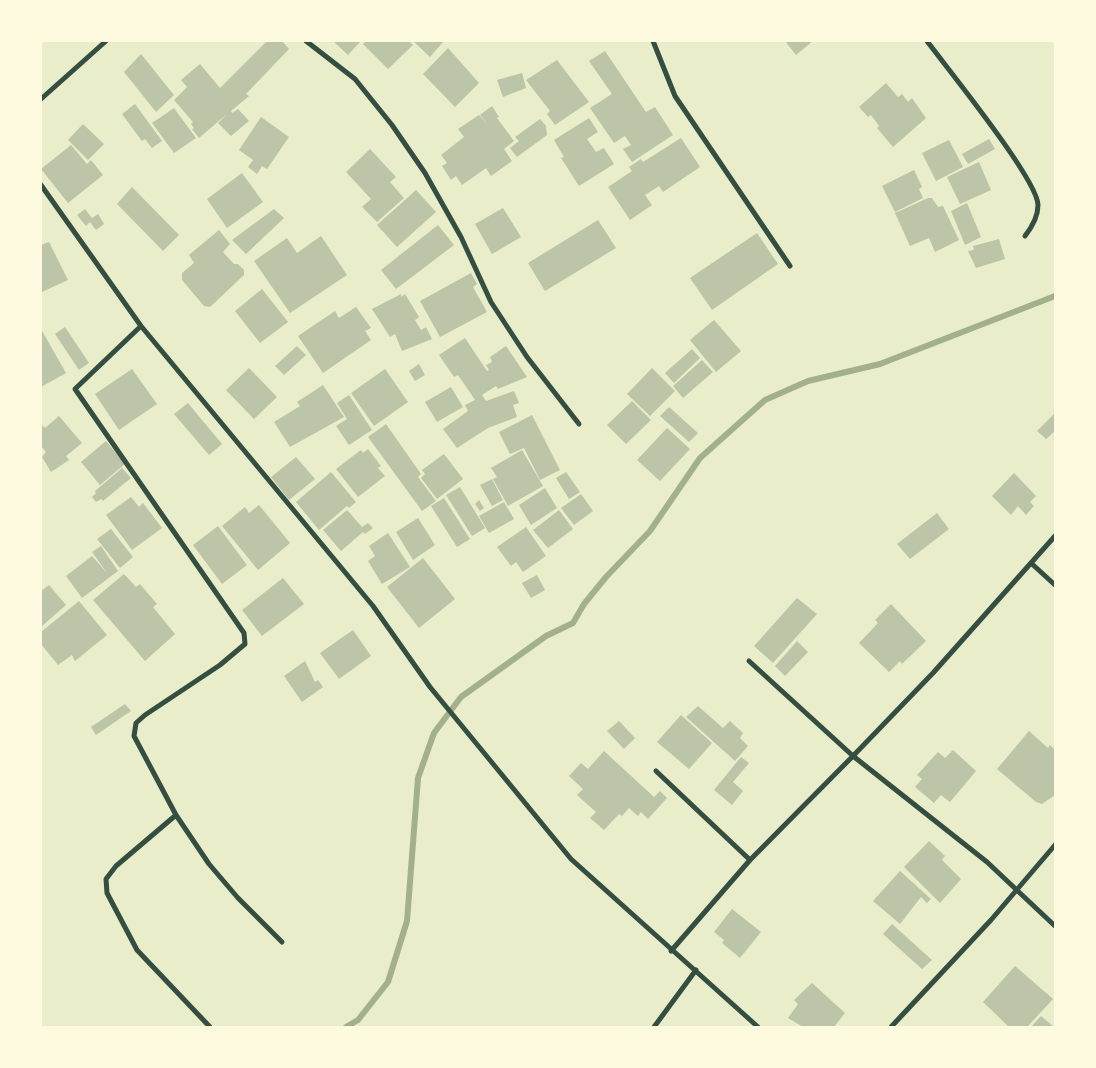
<!DOCTYPE html>
<html>
<head>
<meta charset="utf-8">
<style>
  body { margin:0 }
  #map { position:relative; width:1096px; height:1068px; overflow:hidden; background:#e9edc9; font-family:"PT Serif",serif }
  canvas { display:block }
  .frame { position:absolute; inset:0; border:42px solid #fefae0; pointer-events:none }
</style>
</head>
<body>
<div id="map">
<canvas width="1096" height="1068"></canvas>
<div class="frame"></div>
</div>
<script>
const g = document.querySelector('canvas').getContext('2d');
g.lineJoin = 'round';
function trace(path, color, width, dash) {
  g.strokeStyle = color;
  g.lineWidth = width;
  g.lineCap = dash ? 'butt' : 'round';
  g.setLineDash(dash || []);
  g.stroke(path);
}
function paint(path, color) {
  g.fillStyle = color;
  g.fill(path, 'evenodd');
}
trace(new Path2D(`
  M346 1027 358 1020 388 982 407 921 418 778 434 733 461 697 546 636 573 623 584 604 606 577 650 531 700 458 765 400 808 381 880 364 1055 296`), '#a3b18a', 6);
paint(new Path2D(`
  M267 41H282L289 49 246 94 249 96 231 111 232 113 238 109 249 121 231 136 218 123 227 114 199 138 192 129 194 128 191 124 193 122 174 100 187 87 181 80 200 64 220 88Z
  M333 41H361L348 55Z
  M366 41H409L413 45 388 69 363 44Z
  M413 41H444L430 57Z
  M785 41H813L796 55Z
  M448 48 479 83 455 107 423 74Z
  M605 51 646 112 655 107 673 135 632 162 623 149 631 145 625 136 614 143 590 108 612 94 589 61Z
  M141 54 174 95 156 112 124 72Z
  M557 60 589 102 555 125 547 114 550 111 526 80Z
  M522 73 526 88 503 97 497 80Z
  M886 83 898 97 902 94 908 102 912 98 926 118 893 147 877 128 879 126 871 115 868 117 859 107Z
  M135 104 162 141 152 148 145 139 142 141 122 114Z
  M492 106 499 117 497 118 514 141 504 149 512 161 491 176 486 168 462 185 456 176 451 180 442 166 447 163 441 155 464 137 458 129 479 115 488 125 480 115Z
  M174 108 196 138 174 153 152 123Z
  M261 117 289 137 267 169 262 166 257 174 248 167 253 160 239 150Z
  M589 118 598 132 587 139 596 152 604 148 614 164 579 186 561 158 564 157 554 140Z
  M540 119 546 126 547 135 517 157 510 148 519 141 515 137Z
  M83 124 104 144 88 160 68 140Z
  M681 138 700 167 663 192 659 186 645 195 652 205 630 220 608 187 632 171 629 167 641 159 643 162Z
  M989 139 995 149 968 164 962 154Z
  M949 140 963 167 936 181 922 153Z
  M71 145 87 164 91 160 103 175 68 203 41 169Z
  M370 149 396 177 390 182 404 198 377 222 362 207 371 199 346 172Z
  M979 162 991 190 960 204 947 177Z
  M914 170 922 187 919 189 923 198 895 212 882 186Z
  M242 173 263 202 227 228 207 199Z
  M132 187 179 235 163 251 117 204Z
  M416 190 436 212 397 247 377 225Z
  M928 198H932L938 207 943 206 959 240 935 252 929 238 910 246 895 213Z
  M967 203 981 237 965 245 951 211Z
  M503 208 521 237 492 254 475 224Z
  M85 209 92 218 98 214 104 224 96 230 90 222 86 226 77 215Z
  M274 209 284 218 246 254 232 240Z
  M598 220 616 248 545 291 528 263Z
  M438 225 454 245 396 289 381 270Z
  M219 230 230 244 223 252 234 264H238L244 270V275L210 307 204 306 182 280V273L194 263 189 255Z
  M757 233 778 264 712 310 690 278Z
  M321 236 347 275 290 313 254 261 287 238 297 253Z
  M999 239 1005 259 976 268 968 251 974 250 973 246Z
  M49 242 68 280 42 292 41 245Z
  M471 273 477 284 473 287 487 312 440 337 420 301Z
  M262 289 288 322 260 343 235 311Z
  M401 294V297L405 294 419 317 415 320 421 330 426 327 432 339 402 351 395 334 390 337 372 309Z
  M356 307 371 328 365 331 371 340 323 373 298 336 335 311 339 318Z
  M714 320 741 351 716 372 690 340Z
  M65 327 89 363 79 370 55 334Z
  M41 329 66 373 41 387Z
  M465 338 487 371 489 370 486 365 492 362 490 357 506 346 527 377 498 389 496 386 482 395 486 401 514 391 519 403 513 405 517 417 488 428 457 448 443 429 468 411 465 405 475 400 458 375 454 377 439 355Z
  M297 346 306 355 284 375 275 366Z
  M692 349 700 358 674 383 665 373Z
  M702 360 713 372 683 398 673 386Z
  M419 364 425 375 415 381 409 371Z
  M249 368 277 397 254 419 226 390Z
  M652 368 675 391 650 416 627 394Z
  M132 369 157 404 119 430 95 394Z
  M385 369 408 402 374 426 351 393Z
  M323 385 344 417 290 447 274 422 300 406 297 402Z
  M451 387 463 407 437 422 425 402Z
  M349 395 372 430 349 445 336 426 347 419 337 403Z
  M632 401 651 420 626 444 607 425Z
  M188 403 222 444 209 455 174 414Z
  M669 407 698 433 689 442 660 416Z
  M1055 413V431L1046 439 1037 431Z
  M532 415 560 470 540 480 524 448 510 454 499 432Z
  M59 416 82 443 66 456 69 460 51 472 42 457 46 452 41 446V424L45 428Z
  M386 424 421 474 418 477 436 501 422 511 368 437Z
  M667 428 690 449 660 481 637 460Z
  M106 441 125 464 100 485 81 462Z
  M368 449 381 466 378 468 385 476 358 497 336 469 361 450 363 453Z
  M522 450 543 486 508 506 493 479 497 477 491 468Z
  M444 454 463 479 437 499 421 478 425 474 422 470Z
  M296 457 315 479 289 500 271 477Z
  M122 468 131 478 103 501 101 499 96 502 92 497 96 493 95 491Z
  M331 472 356 502 349 508 347 506 319 530 296 502Z
  M566 472 580 492 569 499 556 478Z
  M1014 473 1036 496 1030 502 1034 506 1026 515 1018 506 1011 515 992 496Z
  M492 479 503 500 492 506 480 485Z
  M460 487 485 528 472 536 446 495Z
  M545 488 557 508 531 525 519 505Z
  M581 494 593 511 574 525 561 508Z
  M131 497 139 507 143 503 162 528 132 550 106 515Z
  M444 498 470 539 457 547 431 506Z
  M479 500 484 508 480 511 475 504Z
  M504 502 514 519 489 533 479 516Z
  M259 505 290 543 258 570 222 526 245 507 249 513Z
  M347 510 362 527 368 523 373 528 365 534 363 532 341 551 323 530Z
  M559 510 573 529 548 548 533 530Z
  M937 513 949 529 910 559 897 544Z
  M418 518 435 545 413 560 396 532Z
  M218 526 247 565 222 584 193 545Z
  M526 527 546 556 523 572 516 562 511 566 497 547Z
  M111 529 133 557 120 568 97 539Z
  M388 533 410 567 382 584 368 561 375 556 369 546Z
  M101 546 118 571 82 598 66 576 92 556 107 573 92 552Z
  M423 558 455 599 419 628 387 587Z
  M124 574 136 587 140 584 157 604 153 607 175 634 145 661 93 600Z
  M537 575 545 590 531 598 522 583Z
  M283 578 304 604 262 636 242 610Z
  M49 585 66 605 41 627V591Z
  M797 598 817 614 773 663 754 646Z
  M79 601 107 635 75 661 72 655 58 665 41 644V632Z
  M891 604 926 641 902 664 900 661 889 672 859 643 878 623 875 620Z
  M353 630 371 656 339 679 320 653Z
  M797 641 808 652 785 676 775 666Z
  M305 661 315 682 318 680 323 687 302 702 284 676Z
  M125 704 131 711 96 735 91 727Z
  M698 706 723 728 730 721 743 733 740 738 748 746 735 761 686 717Z
  M681 715 712 743 689 769 657 742Z
  M619 721 635 738 624 749 607 731Z
  M1029 731 1048 748 1050 745 1055 750V795L1042 804 1036 802 997 769Z
  M953 750 976 771 950 802 941 795 934 803 915 787 922 779 917 775 938 752 945 758Z
  M604 751 654 797 660 791 667 798 648 819 641 812 638 816 629 808 622 816 619 814 604 830 590 818 596 812 577 795 583 789 569 776 581 763 588 769Z
  M741 757 749 763 733 782 743 791 732 805 714 790Z
  M929 841 945 856 942 860 961 879 940 903 904 867Z
  M900 871 931 899 927 903 921 897 900 924 873 901Z
  M732 909 761 932 740 958 722 943 724 940 714 932Z
  M892 924 932 960 922 969 883 934Z
  M1015 966 1053 999 1027 1027H1009L983 1002Z
  M812 983 845 1013 834 1027H803L788 1018 798 1004 794 1000Z
  M1041 1016 1054 1027H1031Z`), '#bcc5a7');
trace(new Path2D(`
  M306 41 355 79 392 125 425 173 461 237 491 302 527 357 579 424
  M653 41 675 96 790 266
  M927 41C947 68 1038 180 1038 205 1038 217 1032 227 1025 236
  M41 99 106 41
  M41 185 141 326 373 606 430 687 571 859 758 1027
  M141 326 75 389 244 633 245 644 220 665 145 715 136 723 134 736 176 815 116 866 106 879 107 893 137 950 210 1027
  M1031 563 1055 585
  M749 661 853 756 933 673 1055 536
  M656 771 750 860
  M176 815 209 864 238 898 282 942
  M671 951 750 860 853 756 987 862 1055 926
  M654 1027 696 970
  M891 1027 991 920 1055 845`), '#344e41', 5);
</script>
</body>
</html>
